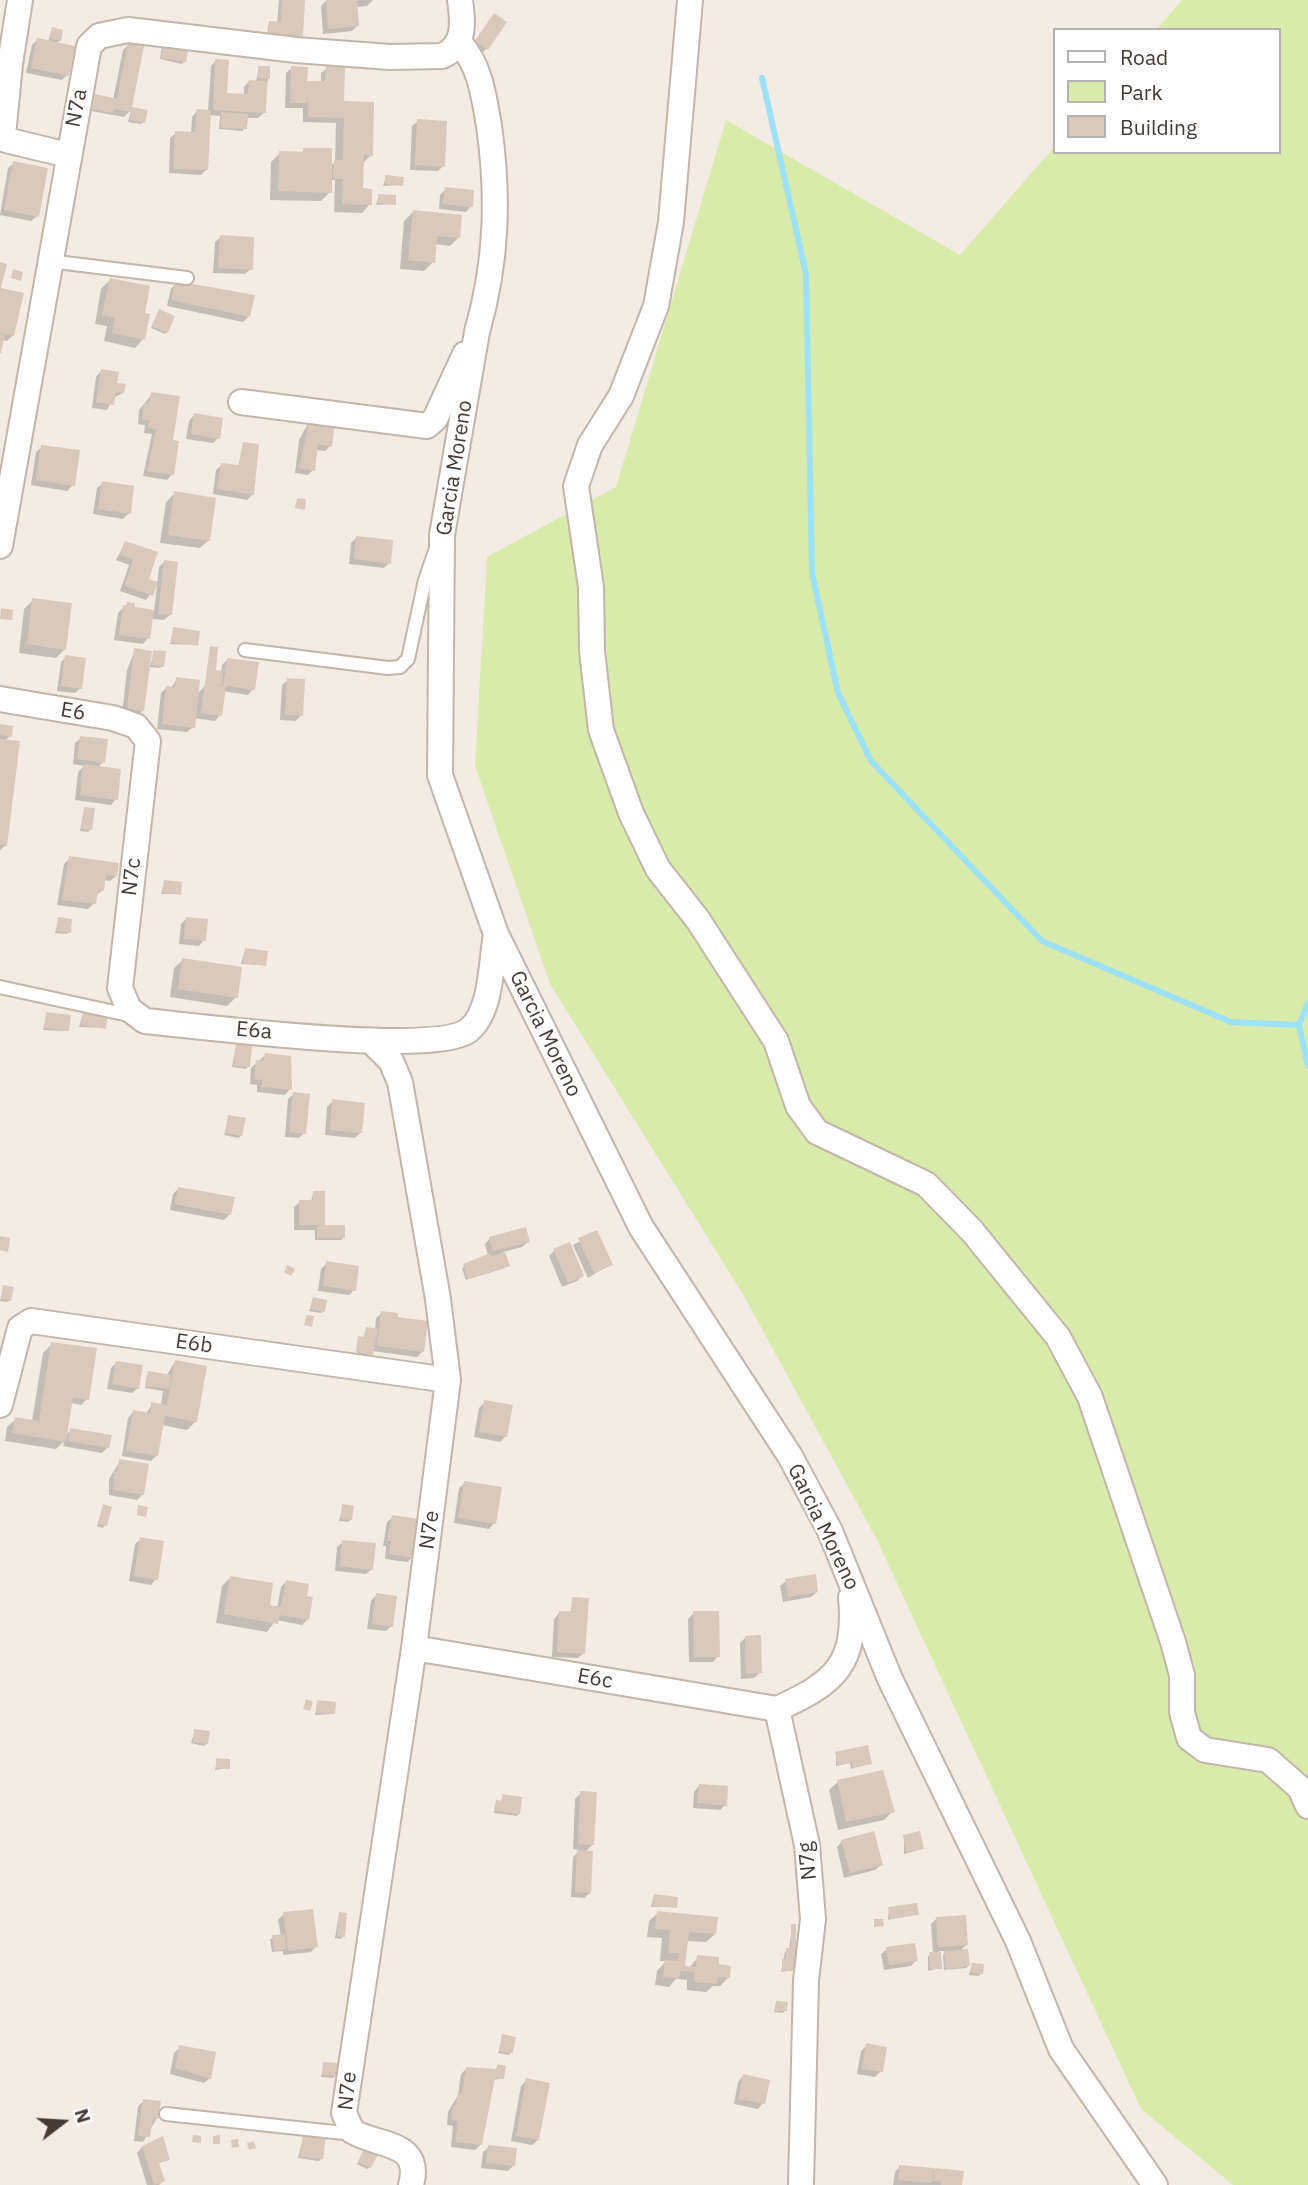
<!DOCTYPE html>
<html>
<head>
<meta charset="utf-8">
<style>
  body { margin:0 }
  #map { position:relative; width:1308px; height:2185px; overflow:hidden; background:#f3ece4; font-family:"IBM Plex Sans",sans-serif }
  canvas { display:block }
  .legend { position:absolute; left:1053px; top:28px; width:228px; height:126px; box-sizing:border-box; background:#fff; border:2px solid #b5b1ae; margin:0; padding:9px 12px; list-style:none; font-size:21px; color:#463b34 }
  .legend li { display:flex; align-items:center; gap:14px; height:35px }
  .legend b { width:35px; border:2px solid #b5b1ae }
  .north { position:absolute; left:28px; top:2087px; width:70px; height:70px; -webkit-text-stroke:5px #fff; paint-order:stroke; rotate:73deg; font-size:19px; font-weight:700; line-height:28px; text-align:center; color:#463b34 }
  .north::after { content:''; display:block; margin:auto; width:24px; height:32px; background:#463b34; clip-path:polygon(50% 0,100% 100%,50% 72%,0 100%) }
</style>
</head>
<body>
<div id="map">
<canvas width="1308" height="2185"></canvas>
<ul class="legend">
<li><b style="height:9px;background:#fff"></b>Road</li>
<li><b style="height:19px;background:#d9ebaa"></b>Park</li>
<li><b style="height:19px;background:#d9c8bc"></b>Building</li>
</ul>
<div class="north">N</div>
</div>
<script>
const g = document.querySelector('canvas').getContext('2d');
g.lineJoin = 'round';
function paint(path, color) {
  g.fillStyle = color;
  g.fill(path, 'evenodd');
}
function trace(path, color, width, dash) {
  g.strokeStyle = color;
  g.lineWidth = width;
  g.lineCap = dash ? 'butt' : 'round';
  g.setLineDash(dash || []);
  g.stroke(path);
}
function label(font, color, halo, rows, align = 'center') {
  g.font = font + ' "IBM Plex Sans",sans-serif';
  g.lineWidth = 5;
  g.setLineDash([]);
  g.textBaseline = 'middle';
  g.strokeStyle = halo;
  g.fillStyle = color;
  for (const [text, x, y, turn = 0] of rows) {
    g.save();
    g.translate(x, y);
    g.rotate((+turn || 0) * Math.PI / 180);
    g.textAlign = isNaN(turn) ? turn : align;
    if (halo) g.strokeText(text, 0, 0);
    g.fillText(text, 0, 0);
    g.restore();
  }
}
paint(new Path2D(`
  M1182 0H1308V2185H1233L1141 2109 876 1538 744 1296 550 984 475 766 487 557 616 487 726 120 960 255 1054 147V152H1278V30H1156Z`), '#d9ebaa');
paint(new Path2D(`
  M279 0H304L301 37 296 42 267 38 268 25 277 23Z
  M327 0H372V1L367 6 356 7 357 26 352 31 323 34 321 6Z
  M489 21 486 49 481 54 471 47Z
  M52 29 60 40 56 44 67 75 62 80 26 73 32 45 37 40 48 42Z
  M128 45 130 111 124 117 91 111 96 96 113 100 123 50Z
  M162 45 184 62 182 64 160 59Z
  M216 60 225 95 244 96V87L249 81 256 82 259 67 268 78 264 113 258 118H246L243 131 219 129 220 116 209 115 206 170 201 175 169 173 170 138 176 133 191 134 192 117 197 111 208 112 211 66Z
  M292 68 306 83H321V73L327 68 342 106 371 155 362 164V190L370 204 362 213 334 212 335 180H330V192L321 201 270 200 271 162 280 153 331 150 330 166 335 162 336 123 303 122V108H285L286 73Z
  M131 111 144 122 141 124 128 122Z
  M418 121 443 166 438 171 410 170 412 126Z
  M14 163 37 216 31 221 0 215 8 168Z
  M386 177 401 185 383 186Z
  M446 189 471 206 466 212 439 209 440 195Z
  M379 195 394 204 376 205Z
  M413 212 459 237 450 246 435 244 433 262 424 271 400 269 404 221Z
  M221 237 251 269 245 274 213 273 215 242Z
  M110 280 143 314V339L135 348 104 341 107 326 95 324 101 289Z
  M176 283 248 317 243 322 167 306 171 289Z
  M0 290 13 335 7 341 2 339 0 351Z
  M157 314 167 332 165 334 151 328Z
  M101 371 123 393 113 398 107 410 92 408 96 377Z
  M152 394 171 441 172 474 167 480 143 476 152 434 144 433 145 425 138 424 139 410Z
  M194 415 218 438 213 443 186 439 189 421Z
  M310 420 330 446 325 451 316 450 313 470 308 475 295 473 299 440Z
  M243 444 253 494 247 500 213 494 216 470 222 465 238 467Z
  M42 447 73 485 67 491 31 485 36 452Z
  M103 483 129 513 123 519 93 514 97 488Z
  M175 493 209 540 200 548 160 543 166 502Z
  M357 537 389 563 384 568 349 564 351 543Z
  M125 543 146 580 157 584 159 567 164 562 170 615 164 620 151 619 148 638 143 644 114 640 118 613 127 604 133 609 154 612 157 585 146 600 120 591 129 565 116 560Z
  M33 600 65 649 56 658 19 653 24 609Z
  M174 629 197 645 170 644Z
  M211 648 214 672 221 673 222 665 228 659 253 689 248 695 223 691 220 715 215 721 194 718 193 727 187 732 157 729 161 693 166 688H171L177 679 197 694 206 685Z
  M135 650 146 666 150 667 154 652 163 666 160 668 148 667 143 710 137 716 122 714 127 670Z
  M66 657 81 688 75 693 57 691 61 662Z
  M288 680 301 715 296 721 280 720 282 685Z
  M0 726 10 736 5 741 6 845 0 850Z
  M81 738 103 762 97 768 116 799 111 805 75 800 78 772 84 766 73 764 75 743Z
  M84 809 90 830 88 832 80 831Z
  M70 858 116 876 110 881 104 880 103 890 95 896 94 903 88 909 57 905 64 864Z
  M164 882 179 894H161Z
  M59 919 69 932 67 934 55 933Z
  M186 919 204 940 199 946 179 944 181 924Z
  M245 950 264 965 241 964Z
  M183 960 236 997 227 1006 170 997 174 968Z
  M47 1013 67 1031 43 1030Z
  M83 1014 104 1028 79 1027Z
  M236 1046 248 1067 246 1069 232 1067Z
  M265 1055 290 1089 285 1095 257 1092V1085L250 1084 251 1068Z
  M294 1094 304 1133 299 1138 285 1137 288 1099Z
  M333 1101 361 1132 355 1138 325 1135 327 1107Z
  M229 1117 241 1136 238 1138 224 1135Z
  M178 1189 230 1214 224 1220 170 1210 173 1194Z
  M313 1193 324 1226 343 1238 341 1240H315V1230H294V1207L300 1202H311Z
  M596 1232 610 1264 588 1278 573 1245Z
  M490 1238 528 1242 522 1247 503 1252 508 1265 505 1268 466 1280 462 1268 488 1256 485 1244Z
  M554 1251 582 1276 577 1281 562 1287 549 1256Z
  M327 1263 354 1290 349 1295 318 1291 321 1269Z
  M4 1287 10 1300 7 1302 0 1301Z
  M313 1299 323 1311 321 1313 309 1311Z
  M382 1313 422 1352 417 1357 372 1351 369 1356 357 1355 359 1338 363 1339 367 1329 375 1330 376 1318Z
  M52 1344 87 1399 81 1405 71 1403 66 1435 71 1430 108 1447 102 1453 63 1446 64 1441 56 1449 5 1441 7 1427 16 1419 32 1421 43 1353Z
  M175 1362 196 1421 187 1430 162 1425 157 1455 151 1461 122 1456 128 1418 133 1412 146 1414 152 1404 161 1406 163 1391 145 1388 147 1375 166 1376Z
  M116 1363 138 1388 132 1393 107 1389 111 1368Z
  M485 1402 506 1436 500 1442 474 1437 479 1408Z
  M120 1461 143 1494 137 1500 109 1495V1479Z
  M465 1483 494 1523 489 1529 454 1523 459 1488Z
  M103 1506 105 1525 103 1528 97 1526Z
  M343 1506 351 1519 348 1522 339 1521Z
  M393 1517 413 1557 407 1562 385 1559 386 1546H383L387 1522Z
  M141 1539 156 1579 151 1585 129 1581 135 1544Z
  M343 1542 372 1569 366 1574 335 1571 337 1547Z
  M231 1577 268 1606 277 1608 281 1587 286 1582 308 1619 302 1625 276 1620 267 1632 216 1623 222 1586Z
  M786 1581 817 1592 811 1597 783 1602 780 1586Z
  M376 1595 391 1626 386 1631 367 1629 371 1601Z
  M573 1599 586 1611 584 1653 578 1658 552 1657 554 1619 559 1613 570 1614Z
  M694 1613 718 1656 713 1662H689L688 1619Z
  M746 1637 760 1673 754 1678 741 1679 740 1643Z
  M318 1702 333 1714 315 1715Z
  M195 1731 207 1743 204 1746 191 1743Z
  M836 1753 870 1763 851 1769 850 1763 836 1766Z
  M217 1760 228 1768 215 1770Z
  M838 1782 893 1811 884 1820 838 1830 829 1790Z
  M699 1786 725 1805 720 1810 693 1808 694 1792Z
  M581 1793 593 1844 585 1852 590 1893 584 1898 571 1897 573 1857 580 1850 573 1849 575 1799Z
  M503 1796 519 1813 517 1816 494 1813 495 1804 500 1803Z
  M904 1836 922 1849 904 1854Z
  M842 1841 881 1865 875 1870 844 1878 837 1847Z
  M654 1896 675 1907H651Z
  M889 1909 917 1914 888 1920Z
  M658 1913 715 1934 706 1942 686 1941 683 1968H689L698 1957 717 1966 728 1978 720 1986H713L706 1992 687 1990V1980L676 1979 669 1987 655 1985 657 1971 666 1961H660L662 1938 647 1937 649 1921Z
  M284 1914 316 1946 311 1952 283 1955V1951L272 1952 270 1939 281 1936 278 1920Z
  M339 1914 343 1936 341 1939 335 1938Z
  M936 1919 966 1945 960 1951 968 1966 966 1968 944 1970 943 1955 947 1951H939L940 1968 928 1971V1956L933 1954 931 1924Z
  M792 1926 794 1970 781 1972 785 1952 789 1950Z
  M887 1949 916 1960 911 1966 884 1970 881 1954Z
  M972 1965 981 1973 979 1976 969 1975Z
  M776 2003 786 2010 783 2013 774 2012Z
  M503 2036 511 2052 509 2055 498 2053Z
  M867 2045 881 2071 875 2077 857 2074 861 2051Z
  M180 2047 210 2078 204 2083 170 2074 174 2053Z
  M324 2063 336 2075 333 2078 321 2077Z
  M498 2066 503 2078 493 2080 481 2144 475 2150 451 2147 453 2126 447 2125 448 2112 458 2095 461 2074 466 2069 495 2070Z
  M743 2076 763 2103 758 2109 734 2104 738 2082Z
  M527 2080 538 2140 532 2145 511 2141 521 2086Z
  M144 2101 157 2118 143 2142 134 2141 138 2106Z
  M304 2134 321 2159 319 2161 298 2158Z
  M142 2147 168 2159 158 2164 163 2181 159 2185H147L137 2153Z
  M489 2147 514 2165 508 2171 481 2168 483 2152Z
  M364 2150 370 2167 367 2169 357 2164Z
  M900 2166 962 2172 960 2185H893L895 2172Z`), '#0003');
trace(new Path2D(`
  M762 78 806 274 812 573 838 693 871 761 1042 941 1231 1022 1299 1025
  M1308 1003 1299 1025 1308 1066`), '#9ce1f5', 6);
paint(new Path2D(`
  M282 0H305L303 37 268 36 269 21 281 22Z
  M326 0H357L359 26 328 29Z
  M494 13 507 22 488 50 475 41Z
  M52 27 63 30 61 41 50 38Z
  M37 38 75 46 69 76 31 68Z
  M164 41 189 46 186 62 161 58Z
  M128 43 144 46 132 107 148 110 145 123 130 120 131 112 114 109 113 113 92 109 95 94 117 99Z
  M215 59 229 60 227 93 248 94 249 80 267 81 266 113 213 110Z
  M258 66H270V79L258 78Z
  M291 66 308 67 307 81H325L326 66H345L344 101 374 102 373 156 364 155 363 188 372 189V205L342 204 343 179H333L334 160H343L344 118 308 117V92L307 103H290Z
  M197 109 211 110 208 170 173 169 175 131 195 132Z
  M221 112 248 114 247 129 221 128Z
  M417 119 447 121 445 167 415 165Z
  M303 148H332V193L278 191 279 151 303 152Z
  M13 161 48 168 39 217 4 210Z
  M385 175 404 177 403 186 385 184Z
  M445 187 474 190 473 207 443 204Z
  M378 194 396 195V205L378 203Z
  M413 210 462 215 460 238 437 236 435 263 408 260Z
  M220 235 254 237 253 270 218 268Z
  M0 262 7 264 1 288 24 293 14 336 0 333Z
  M13 269 23 272 21 281 11 278Z
  M110 278 150 286 145 313 150 314 145 340 112 333 115 318 102 315Z
  M176 281 255 295 250 317 171 300Z
  M159 309 175 316 168 333 152 326Z
  M0 334 5 335 1 353H0Z
  M101 369 119 372 117 383 126 384 124 393 116 392 114 405 96 402Z
  M151 392 180 396 173 440 179 441 174 475 147 471 156 429 148 428 149 420 142 419 144 403 149 404Z
  M194 413 223 418 220 439 191 434Z
  M310 418 335 422 332 447 318 444 315 471 299 468Z
  M243 442 259 444 254 495 217 489 221 463 239 465Z
  M41 445 80 450 75 486 36 480Z
  M102 481 134 486 131 514 98 509Z
  M174 491 216 498 210 541 168 535Z
  M297 498 306 499 305 510 295 508Z
  M356 536 393 540 391 564 354 559Z
  M125 541 158 552 149 579 158 582 153 596 125 586 133 559 120 555Z
  M164 560 178 562 172 615 158 614Z
  M32 598 72 603 66 650 27 644Z
  M127 602 135 603V607L154 610 150 639 119 635 123 605 126 606Z
  M1 608 13 610 12 620 0 619Z
  M173 627 200 631 198 646 171 642Z
  M210 646 218 647 216 670 222 671 223 677 222 685H212L223 686 227 658 259 662 255 690 226 686 222 716 201 713Z
  M134 648 152 651 144 711 127 709Z
  M153 650 166 651 164 667 152 665Z
  M65 655 86 658 82 689 61 686Z
  M176 677 200 680 195 728 162 724 166 686 175 687Z
  M287 678 305 679 303 716 285 715Z
  M0 724 13 726 12 737 0 735Z
  M80 736 108 739 105 763 77 759Z
  M0 739 20 741 7 846 0 845Z
  M83 764 121 769 118 800 80 795Z
  M84 807 95 808 92 830 81 829Z
  M69 856 119 863 117 876 106 875 104 891 98 890 96 904 62 900Z
  M164 880 182 882 181 895 162 892Z
  M58 917 72 919 71 933 56 931Z
  M186 917 208 919 206 941 184 939Z
  M245 948 268 951 266 966 243 963Z
  M182 958 242 967 238 998 178 989Z
  M46 1012 71 1015 69 1031 44 1028Z
  M83 1012 108 1015 106 1029 81 1025Z
  M236 1044 252 1045 250 1067 234 1066Z
  M265 1053 291 1056 292 1090 262 1087V1080L254 1079 256 1060 264 1061Z
  M293 1092 310 1094 306 1134 289 1132Z
  M332 1099 365 1103 362 1133 330 1130Z
  M228 1115 246 1118 242 1136 225 1133Z
  M178 1187 235 1197 231 1215 175 1204Z
  M313 1191H325V1225H345V1238H317V1225H299V1200H313Z
  M526 1227 530 1242 493 1251 489 1237Z
  M597 1230 613 1265 594 1273 578 1238Z
  M0 1236 10 1238 8 1252 0 1250Z
  M570 1242 584 1276 568 1283 553 1249Z
  M505 1252 510 1266 468 1279 463 1264 490 1253 491 1256Z
  M326 1261 359 1266 356 1291 323 1286Z
  M287 1265 295 1269 291 1276 284 1272Z
  M3 1285 14 1287 11 1301 1 1299Z
  M313 1297 327 1300 325 1312 310 1309Z
  M381 1311 398 1313V1317L428 1321 424 1352 377 1346Z
  M307 1315 314 1316 312 1327 304 1325Z
  M366 1327 378 1329 373 1355 356 1352 358 1336 364 1337Z
  M51 1342 97 1348 89 1400 73 1398 66 1442 12 1433 15 1417 39 1421Z
  M175 1360 207 1366 197 1422 165 1416 158 1456 126 1451 133 1410 150 1413 151 1402 167 1405Z
  M116 1361 143 1365 139 1389 112 1384Z
  M148 1371 171 1375 169 1389 146 1386Z
  M484 1400 513 1405 507 1437 479 1432Z
  M70 1428 112 1435 109 1448 68 1441Z
  M119 1459 149 1464 144 1495 114 1490V1471L117 1472Z
  M464 1481 502 1487 496 1524 458 1518Z
  M103 1504 112 1507 107 1526 98 1524Z
  M342 1504 354 1506 352 1520 341 1519Z
  M138 1505 148 1507 146 1517 137 1515Z
  M392 1515 420 1519 414 1558 389 1554 391 1541H387Z
  M140 1537 164 1541 158 1580 134 1576Z
  M342 1540 376 1543 373 1570 340 1566Z
  M816 1574 818 1592 788 1597 785 1579Z
  M230 1576 273 1583 270 1605 281 1607 286 1580 309 1584 307 1596 313 1597 309 1620 279 1615 278 1624 224 1614Z
  M376 1593 397 1596 393 1627 372 1624Z
  M572 1597 589 1598 585 1654 557 1652 559 1611 579 1612 571 1611Z
  M693 1611H719L720 1657H694Z
  M761 1635 762 1673 746 1674 745 1636Z
  M306 1699 313 1702 310 1711 303 1709Z
  M317 1700 336 1702 335 1714 316 1713Z
  M194 1729 210 1731 208 1744 193 1742Z
  M868 1745 872 1764 853 1768 852 1762 838 1765 835 1752Z
  M216 1758 230 1759V1769L216 1768Z
  M883 1770 895 1812 846 1822 837 1780Z
  M699 1784 728 1786 727 1806 697 1803Z
  M580 1791 597 1792 594 1845 578 1844Z
  M502 1794 522 1797 520 1814 495 1811 496 1800 502 1801Z
  M874 1831 883 1865 850 1873 841 1840Z
  M920 1831 924 1849 906 1852 903 1835Z
  M577 1850 593 1851 591 1893 575 1892Z
  M654 1894 678 1897 677 1908 653 1906Z
  M917 1903 919 1915 890 1919 888 1907Z
  M313 1909 318 1947 288 1951 283 1912Z
  M657 1911 718 1917 716 1934 689 1932 685 1966 696 1967 697 1955 719 1957V1964L731 1966 730 1978 718 1977 717 1984 694 1982 695 1972 680 1971 679 1979 663 1977 665 1960 678 1961 679 1953H668L670 1930 655 1929Z
  M339 1912 347 1913 345 1937 337 1936Z
  M966 1915 968 1945 938 1947 936 1917Z
  M874 1919H883L884 1926 874 1927Z
  M791 1924H796V1971H782V1959H786V1948H791Z
  M285 1934 286 1949 274 1951 272 1935Z
  M915 1943 918 1961 889 1965 886 1947Z
  M968 1949 970 1966 946 1969 944 1951Z
  M929 1952H941L942 1969H930Z
  M972 1963 984 1964 983 1974 971 1973Z
  M776 2001 788 2002 787 2011H775Z
  M502 2034 516 2037 513 2053 499 2051Z
  M866 2043 887 2047 883 2072 862 2069Z
  M179 2045 216 2052 211 2079 175 2068Z
  M323 2062 339 2063 337 2076 322 2075Z
  M497 2064 506 2066 504 2079 495 2078 482 2145 455 2142 458 2121 451 2120 453 2105H456L458 2093 462 2094 466 2067 497 2069Z
  M743 2074 770 2080 765 2104 738 2099Z
  M526 2078 550 2083 539 2140 516 2136Z
  M143 2099 161 2101 158 2119 153 2118 150 2137 138 2136Z
  M303 2132 326 2136 323 2159 300 2157Z
  M193 2135 201 2136V2143L192 2142Z
  M220 2135V2144H213V2136Z
  M163 2136 170 2160 159 2163 165 2181 154 2185 142 2146Z
  M238 2139 239 2147 232 2148 231 2140Z
  M254 2141 256 2148 249 2150 247 2143Z
  M488 2145 517 2148 515 2166 486 2163Z
  M366 2146 379 2153 371 2168 358 2162Z
  M899 2165 934 2168 932 2183 898 2180Z
  M935 2168 964 2171 962 2185H941V2182L933 2181Z`), '#d9c8bc');
const lane = new Path2D(`
  M49 261 187 278
  M245 650 388 668 400 667 408 659 425 580 435 551
  M0 987 133 1016
  M166 2114 353 2134`);
const street = new Path2D(`
  M690 0 671 222 656 306 621 396 590 445 576 486 591 587 592 651 601 730 631 813 658 869 698 920 776 1041 798 1106 817 1132 926 1184 972 1231 1058 1337 1090 1397 1173 1642 1182 1675V1712L1189 1738 1205 1750 1268 1760 1300 1788 1308 1806
  M459 42C480 65 484 96 489 126 499 197 497 262 477 332L442 535 440 775 496 934 641 1227 790 1456 830 1531 890 1679 1018 1941 1061 2049 1155 2185
  M0 63 10 64 3 135 6 140 68 155
  M10 64 20 0
  M241 402 427 426 435 419 465 354
  M0 546 89 46 99 36 128 30 296 50 390 57 442 56C466 46 463 21 460 0
  M0 699 113 718 136 726 148 741 120 988 129 1009 145 1021C199 1026 435 1057 469 1030 492 1011 491 962 496 934
  M372 1042 391 1061 400 1082 438 1299 448 1380 414 1648 344 2113 352 2131C377 2147 423 2140 411 2185
  M0 1405 20 1328 31 1321 448 1380
  M414 1648 777 1709
  M777 1709 807 1845 813 1919 806 1981 801 2185
  M777 1709C835 1683 857 1664 851 1597`);
trace(lane, '#c2b5a9', 16);
trace(street, '#c2b5a9', 28);
trace(lane, '#fff', 12);
trace(street, '#fff', 24);
label('21px', '#463b34', '#fff', [
  ["N7a",77,108,-79],
  ["Garcia Moreno",455,468,-81],
  ["E6",73,712,9],
  ["N7c",132,877,-83],
  ["E6a",254,1031,5],
  ["Garcia Moreno",545,1034,64],
  ["E6b",194,1344,8],
  ["Garcia Moreno",823,1527,64],
  ["N7e",430,1530,-82],
  ["E6c",595,1679,10],
  ["N7g",808,1861,-96],
  ["N7e",348,2091,-84]
]);
</script>
</body>
</html>
